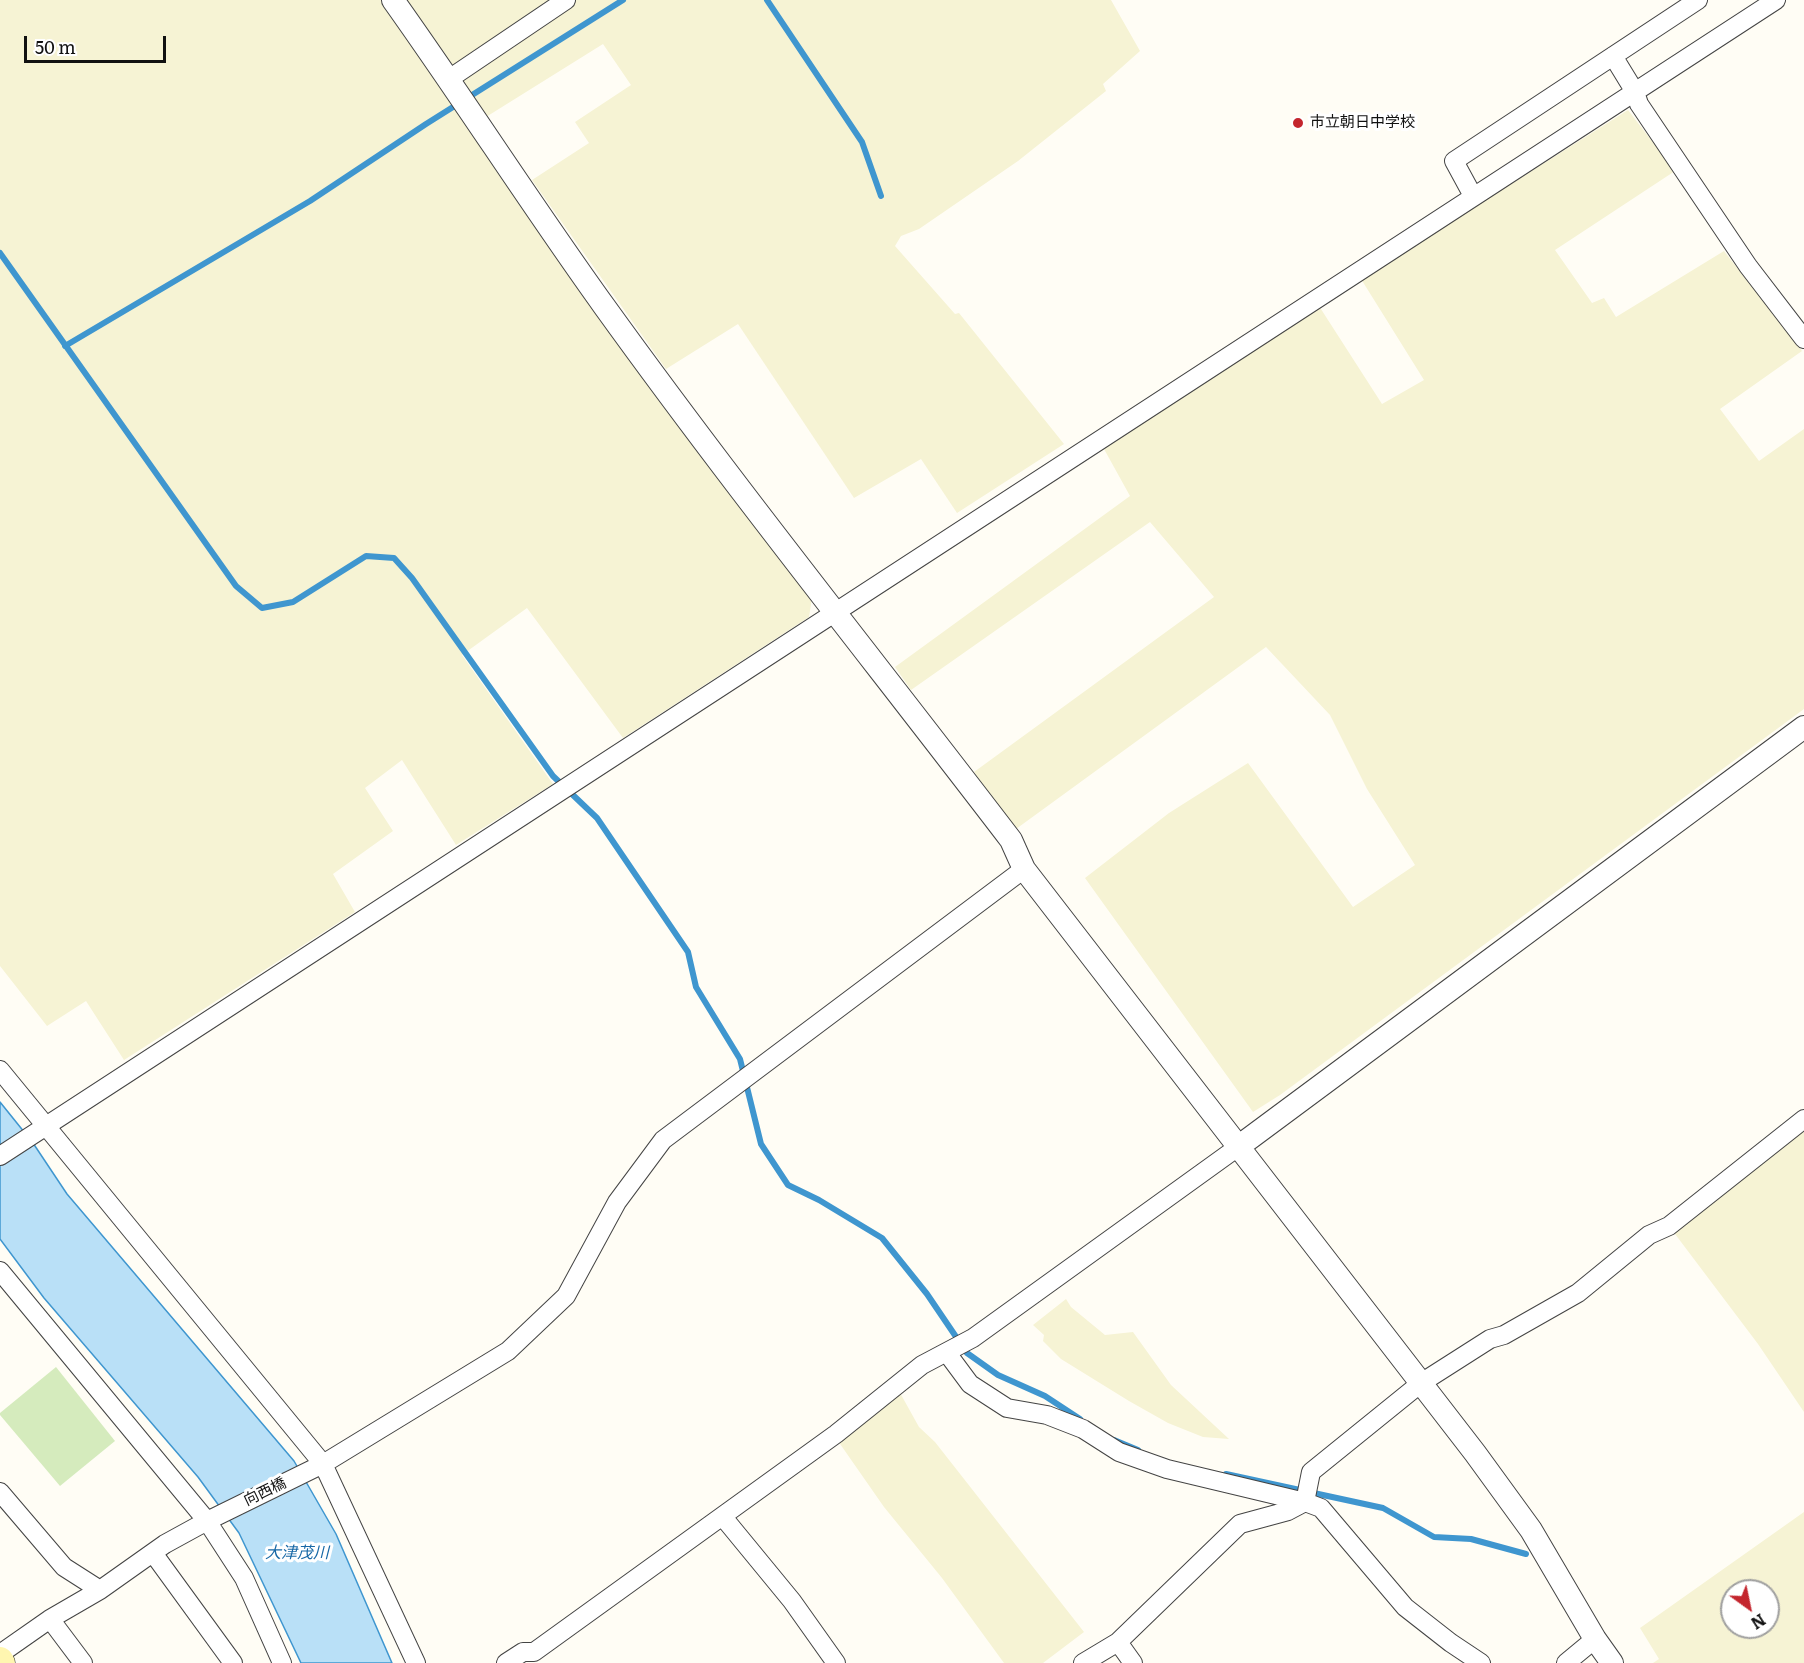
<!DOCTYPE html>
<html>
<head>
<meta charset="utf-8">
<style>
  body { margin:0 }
  #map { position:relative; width:1804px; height:1663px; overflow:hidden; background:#fffdf5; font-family:Literata,serif }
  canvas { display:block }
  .north { position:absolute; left:1720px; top:1579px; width:60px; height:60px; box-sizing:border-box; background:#fff; border:2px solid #a0a0a0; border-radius:50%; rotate:147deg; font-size:16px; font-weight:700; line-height:24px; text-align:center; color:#111 }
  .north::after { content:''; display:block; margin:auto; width:21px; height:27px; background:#c4262e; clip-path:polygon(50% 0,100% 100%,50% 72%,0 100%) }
  .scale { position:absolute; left:24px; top:36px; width:142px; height:27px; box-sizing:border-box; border:3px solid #111; border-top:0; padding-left:8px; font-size:18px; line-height:21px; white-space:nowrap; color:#111; -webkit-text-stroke:4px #fff; paint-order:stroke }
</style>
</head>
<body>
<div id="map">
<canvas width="1804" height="1663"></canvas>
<div class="north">N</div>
<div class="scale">50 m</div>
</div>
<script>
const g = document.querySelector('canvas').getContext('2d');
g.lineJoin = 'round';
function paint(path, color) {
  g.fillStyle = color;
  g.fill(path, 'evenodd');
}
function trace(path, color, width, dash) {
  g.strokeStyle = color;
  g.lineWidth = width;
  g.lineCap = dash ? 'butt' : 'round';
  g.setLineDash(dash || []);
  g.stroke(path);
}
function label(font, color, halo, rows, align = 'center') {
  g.font = font + ' Literata,"Noto Sans JP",serif';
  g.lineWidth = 6;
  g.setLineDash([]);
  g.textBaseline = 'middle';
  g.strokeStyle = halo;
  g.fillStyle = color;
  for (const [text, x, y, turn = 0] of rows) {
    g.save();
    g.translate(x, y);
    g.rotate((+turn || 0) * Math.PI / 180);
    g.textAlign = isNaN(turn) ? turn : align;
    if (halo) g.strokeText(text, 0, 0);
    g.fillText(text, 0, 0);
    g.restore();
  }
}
paint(new Path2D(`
  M0 0H382L560 256 812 598 809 617 623 738 527 608 462 655 553 784 456 845 402 760 365 788 393 831 333 874 355 912 124 1060 86 1001 47 1026 0 966Z
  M404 0H1111L1140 51 1103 84 1106 91 1018 161 919 229 901 236 895 246 955 314 959 313 1064 444 957 513 921 459 854 498 738 324 666 369 532 180 589 143 575 122 631 85 603 44 486 117Z
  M1628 110 1675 171 1555 250 1592 303 1604 298 1616 317 1724 251 1802 351 1720 409 1759 461 1804 429V709L1280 1095 1253 1112 1085 878 1169 813 1248 763 1353 907 1415 865 1367 789 1330 715 1266 647 1016 829 974 772 1214 597 1150 522 911 690 895 667 1130 496 1104 449 1319 306 1382 404 1424 380 1361 279Z
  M1804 1129V1412L1758 1344 1672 1230Z
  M1066 1299 1071 1307 1105 1335 1133 1332 1171 1385 1229 1439 1203 1437 1168 1423 1129 1401 1061 1359 1043 1341 1044 1335 1033 1325Z
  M899 1391 919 1427 935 1442 1084 1632 1043 1663H1004L942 1578 884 1507 838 1441Z
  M1804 1512V1663H1653L1659 1659 1640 1628ZM1732 1591H1768V1627H1732Z`), '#f6f3d4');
paint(new Path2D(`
  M56 1367 115 1441 60 1486 0 1415V1413Z`), '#d5ebbd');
const water = new Path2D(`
  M0 1102 33 1143 67 1194 294 1461 336 1534 392 1663H301L239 1533 198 1477 44 1298 0 1239Z`);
paint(water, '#b9e0f7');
trace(water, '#3f96cf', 1.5);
trace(new Path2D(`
  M767 0 862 142 881 196
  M0 253 236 586 262 608 293 602 366 556 394 558 412 578 553 776 597 818 688 952 696 987 740 1059 761 1144 788 1185 819 1200 882 1238 927 1294 967 1353 998 1375 1045 1396 1080 1419
  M65 346 310 201 426 124 623 0
  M1114 1440 1138 1450
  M1226 1474 1383 1508 1434 1537 1471 1539 1526 1554`), '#3f96cf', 6);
const minor = new Path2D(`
  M1613 56 1635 92 1639 104 1748 266 1804 339
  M449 79 566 0
  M1473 196 1454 161 1698 0
  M0 1070 323 1464 416 1663
  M0 1156 1776 0
  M0 1271 207 1521 244 1578 282 1663
  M947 1353 970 1384 1007 1408 1047 1415 1083 1429 1119 1452 1167 1469 1305 1502 1321 1508 1405 1607 1451 1643 1481 1663
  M0 1492 64 1567 100 1590
  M723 1517 792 1601 836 1663
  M153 1553 233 1663
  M50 1619 83 1663
  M0 1654 50 1619 100 1590 165 1544 207 1521 323 1464 508 1351 566 1296 617 1202 663 1140 1024 869
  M506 1663 523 1652H534L836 1434 922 1365 973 1338 1238 1147
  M1083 1663 1118 1642
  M1133 1663 1118 1642 1240 1524 1288 1511 1305 1502 1311 1472 1421 1383 1490 1339 1504 1335 1578 1293 1649 1235 1669 1226 1804 1119
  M1566 1663 1595 1639`);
const tertiary = new Path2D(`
  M393 0C465 101 532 206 604 306 735 488 875 662 1011 840L1024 869 1475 1453 1531 1530 1595 1639 1612 1663
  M1238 1147 1804 727`);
const secondary = new Path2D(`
  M0 1660 2 1663`);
trace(minor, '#444', 20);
trace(tertiary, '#444', 24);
trace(secondary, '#333', 27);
trace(minor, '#fff', 18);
trace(tertiary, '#fff', 22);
trace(secondary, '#fff6b0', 26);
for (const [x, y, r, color] of [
  [1298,123,6,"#c4262e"]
]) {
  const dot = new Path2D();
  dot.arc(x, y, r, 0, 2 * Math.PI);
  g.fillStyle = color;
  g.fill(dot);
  trace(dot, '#fff', 2);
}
label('15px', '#111', '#fff', [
  ["市立朝日中学校",1310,123]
], 'left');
label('15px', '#111', '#fff', [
  ["向西橋",265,1492,-26]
]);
label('italic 16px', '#1768a6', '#fff', [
  ["大津茂川",297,1553]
]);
</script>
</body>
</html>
